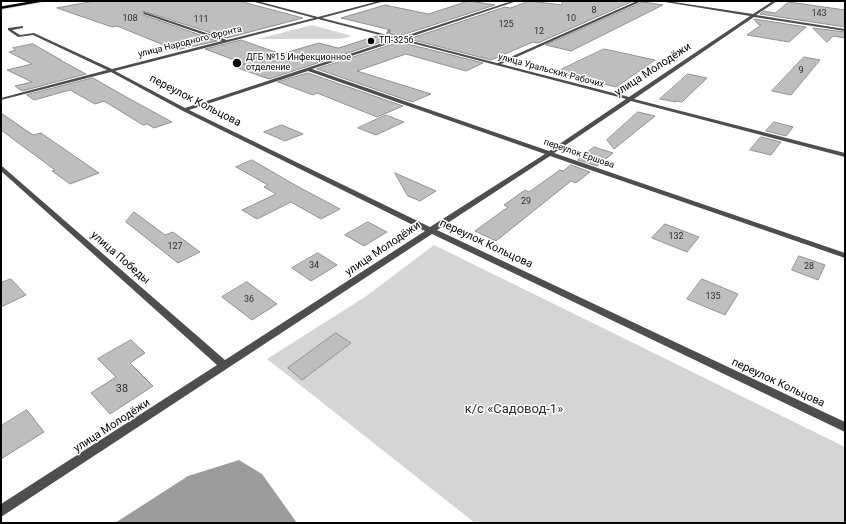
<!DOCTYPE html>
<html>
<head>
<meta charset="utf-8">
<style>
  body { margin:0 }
  #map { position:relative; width:846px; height:524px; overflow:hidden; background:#fff; font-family:Roboto,sans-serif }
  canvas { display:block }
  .frame { position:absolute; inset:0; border:2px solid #000; pointer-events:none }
</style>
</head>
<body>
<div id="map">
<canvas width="846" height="524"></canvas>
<div class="frame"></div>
</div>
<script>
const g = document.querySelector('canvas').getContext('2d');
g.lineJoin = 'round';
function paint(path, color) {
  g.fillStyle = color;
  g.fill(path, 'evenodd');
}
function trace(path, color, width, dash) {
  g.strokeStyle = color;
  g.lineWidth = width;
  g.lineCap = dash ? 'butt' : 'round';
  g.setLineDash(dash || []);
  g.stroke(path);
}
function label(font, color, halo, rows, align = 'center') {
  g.font = font + ' Roboto,sans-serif';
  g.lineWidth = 3;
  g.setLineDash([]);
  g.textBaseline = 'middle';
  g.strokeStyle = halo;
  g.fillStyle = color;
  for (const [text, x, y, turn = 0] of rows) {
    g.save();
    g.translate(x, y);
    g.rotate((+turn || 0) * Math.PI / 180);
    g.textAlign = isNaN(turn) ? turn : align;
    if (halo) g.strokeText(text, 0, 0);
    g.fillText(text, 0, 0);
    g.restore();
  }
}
paint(new Path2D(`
  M312 25 352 36 340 39H258Z
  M434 245 845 447V523H475L267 359 365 297Z`), '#d5d5d5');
paint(new Path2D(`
  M239 460 262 474 297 523H115L188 476Z`), '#9c9c9c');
const building = new Path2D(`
  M95 1H239L303 18 227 38 143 11 144 15 217 41 176 50 117 26 112 27 57 8Z
  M469 1 495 5 399 36 386 33 391 32 387 31 391 30 341 18 385 5 428 14Z
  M530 1 562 5V1H633L538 43 533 42 491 60 409 39 505 7 510 8Z
  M643 2 663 5 571 51 546 45Z
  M789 2 845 10V27L760 14 764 11 775 13Z
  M754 19 806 27 789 42 747 35 761 25 758 24Z
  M813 28 845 32V38L833 36 827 42Z
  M377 36 390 39 269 79 235 67 245 64 205 49 241 40 281 54 319 43 338 48Z
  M400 42 483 63 466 71 406 54 357 71 431 94 412 102 317 69Z
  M33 44 61 60H60L86 74 22 91 15 86 32 82 7 70 32 64 9 52 16 50 13 48Z
  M604 49 655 60 616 87 556 72Z
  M804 57 820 60 791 95 772 91Z
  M308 73 403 106 377 117 317 93 313 95 278 82Z
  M688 74 707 78 682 102 677 101 676 102 660 99Z
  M93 78 128 98 172 122 154 128 147 124 143 125 104 101 95 104 70 90 34 100 27 95Z
  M638 112 655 116 614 149 607 140Z
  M1 113 33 135 41 133 99 173 70 184 52 171 55 170 1 130Z
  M386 115 404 122 376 135 358 128Z
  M774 122 793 127 786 136 766 131Z
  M282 125 303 134 285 141 264 132Z
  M761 137 781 142 771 155 750 150Z
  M594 147 613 153 597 166 578 160Z
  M252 160 295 185 340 209 321 219 291 202 257 219 242 210 276 194 264 187 268 185 236 167Z
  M571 165 590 172 576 183 571 181 496 241 475 231 508 207 504 205 525 190 529 192 560 170 563 171Z
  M395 173 436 191 420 201 408 196Z
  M134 212 165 235 173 232 200 252 178 263 126 222Z
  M368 222 387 232 364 246 345 235Z
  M665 224 699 237 687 252 652 238Z
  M318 253 337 265 311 281 292 268Z
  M799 256 825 265 818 280 792 270Z
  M11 279 26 295 1 307V283Z
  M702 279 738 294 725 315 687 299Z
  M247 282 277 304 252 320 222 297Z
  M336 333 351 343 302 380 288 368Z
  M131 340 145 353 130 363 153 386 110 414 91 393 116 377 98 359Z
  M27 410 44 432 1 459V426Z`);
paint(building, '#bebebe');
trace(building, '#929292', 1);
const primary = new Path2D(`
  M37 1H46L1 9V7Z`);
trace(primary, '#dbdbdb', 2);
paint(new Path2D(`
  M251 1H257L318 17 379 1H385L322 18 399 38 512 1H517L404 39 497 63 637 1H642L501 64 629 97 750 16 659 1H667L753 14 773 1H777L756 15 845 29V31L754 17 634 99 845 153V157L631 101 554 153 845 253V258L550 156 437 230 845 422V432L432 234 1 517V504L217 365 1 171V166L3 167 225 360 425 231 183 111 111 72 1 100V98L107 70 33 35 18 37 8 30V28L23 26V28L12 30 20 35 34 33 112 69 222 41 144 14V12L227 40 314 18ZM318 19 395 39 185 108 115 71ZM400 40 626 99 549 151 312 69ZM308 71 545 154 430 227 189 110Z`), '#4e4e4e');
paint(primary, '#000');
trace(new Path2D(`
  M1 7 36 1`), '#000', 1);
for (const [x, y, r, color] of [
  [371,41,4,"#000"],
  [237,63,5,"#000"]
]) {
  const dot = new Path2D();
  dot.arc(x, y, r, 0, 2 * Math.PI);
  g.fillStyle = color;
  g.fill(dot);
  trace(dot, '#fff', 1.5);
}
label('9px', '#303030', null, [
  ["8",594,11],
  ["143",819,14],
  ["108",130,19],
  ["10",571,19],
  ["111",201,20],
  ["125",506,25],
  ["12",539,32],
  ["9",801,71],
  ["29",526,202],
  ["132",676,237],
  ["127",175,247],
  ["34",314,266],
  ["28",809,267],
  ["135",713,297],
  ["36",249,300]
]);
label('9px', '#000', '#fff', [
  ["ТП-3256",379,41],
  ["ДГБ №15 Инфекционное",246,58],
  ["отделение",246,68]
], 'left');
label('9px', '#000', '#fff', [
  ["улица Народного Фронта",190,42,-14],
  ["улица Уральских Рабочих",551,71,15],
  ["переулок Ершова",579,154,19]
]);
label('11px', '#000', '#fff', [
  ["улица Молодёжи",653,70,-33],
  ["переулок Кольцова",195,101,27],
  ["переулок Кольцова",486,244,25],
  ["улица Молодёжи",383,249,-34],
  ["улица Победы",120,258,41],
  ["переулок Кольцова",778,383,25],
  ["улица Молодёжи",112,426,-33]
]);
label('11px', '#303030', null, [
  ["38",122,389]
]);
label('13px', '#2c2c2c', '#fff', [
  ["к/с «Садовод-1»",514,410]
]);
</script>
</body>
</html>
